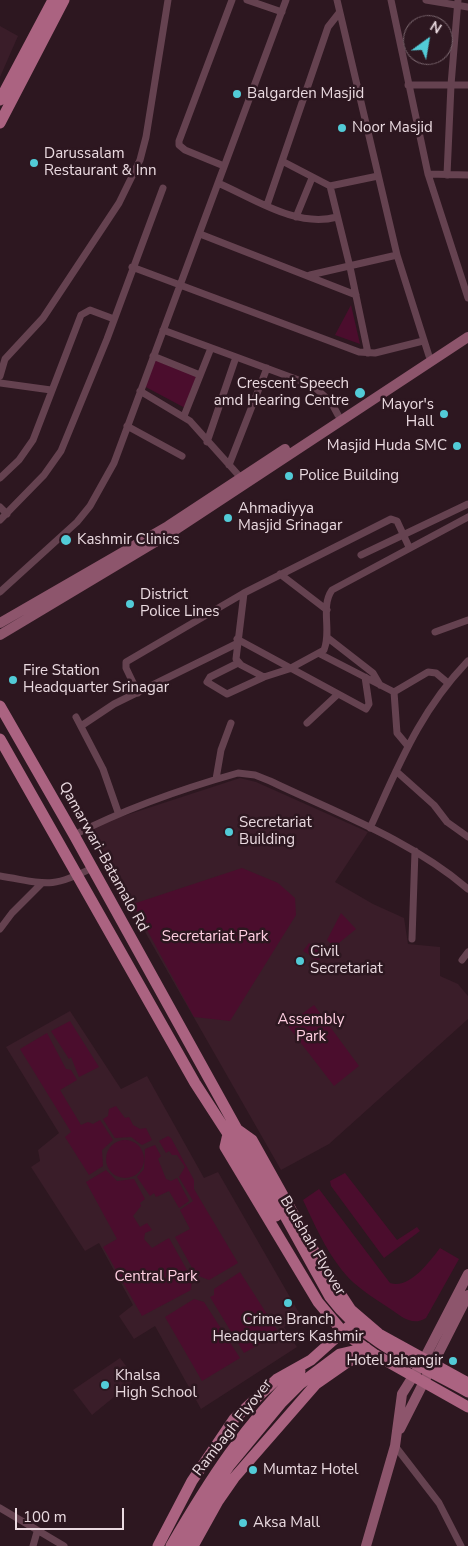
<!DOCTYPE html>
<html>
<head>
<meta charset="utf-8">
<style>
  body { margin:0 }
  #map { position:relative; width:468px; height:1546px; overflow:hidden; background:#2d1720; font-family:"Nunito Sans",sans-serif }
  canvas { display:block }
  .north { position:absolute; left:403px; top:15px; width:50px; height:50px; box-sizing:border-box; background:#2d1720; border:1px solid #79656d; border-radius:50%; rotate:32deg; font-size:14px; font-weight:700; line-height:20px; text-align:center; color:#eadae0 }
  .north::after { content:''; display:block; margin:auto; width:18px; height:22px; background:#52cbd7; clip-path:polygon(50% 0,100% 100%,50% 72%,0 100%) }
  .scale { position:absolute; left:15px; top:1508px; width:109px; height:22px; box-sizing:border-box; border:2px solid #eadae0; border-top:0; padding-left:6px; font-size:15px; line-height:18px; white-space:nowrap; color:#eadae0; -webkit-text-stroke:4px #2d1720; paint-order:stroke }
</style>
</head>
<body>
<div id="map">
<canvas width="468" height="1546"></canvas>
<div class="north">N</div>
<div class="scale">100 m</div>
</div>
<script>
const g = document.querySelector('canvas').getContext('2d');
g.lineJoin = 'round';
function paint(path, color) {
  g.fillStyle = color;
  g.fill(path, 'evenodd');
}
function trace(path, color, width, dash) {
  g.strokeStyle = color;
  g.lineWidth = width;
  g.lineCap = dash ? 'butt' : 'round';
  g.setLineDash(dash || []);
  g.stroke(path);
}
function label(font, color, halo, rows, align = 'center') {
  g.font = font + ' "Nunito Sans",sans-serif';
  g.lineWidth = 5;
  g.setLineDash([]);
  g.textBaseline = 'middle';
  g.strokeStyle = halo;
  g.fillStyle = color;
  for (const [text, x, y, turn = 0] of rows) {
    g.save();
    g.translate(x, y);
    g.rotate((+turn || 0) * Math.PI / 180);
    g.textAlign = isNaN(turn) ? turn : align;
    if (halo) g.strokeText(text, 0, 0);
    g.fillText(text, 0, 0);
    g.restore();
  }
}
paint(new Path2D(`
  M0 26 18 36 0 77Z
  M240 778 256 782 368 832 335 882 373 904 404 918 408 944 440 947V976L458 984 468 996V1019L329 1144 281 1170 88 832 93 826Z
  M70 1011 121 1089 147 1076 204 1178 218 1172 302 1318 284 1327 297 1347 201 1409 155 1326 134 1339 119 1316 133 1305 99 1243 85 1251 31 1167 40 1161 38 1150 59 1133 6 1047Z
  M120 1358 136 1379 92 1415 73 1390Z`), '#3a1d29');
paint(new Path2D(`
  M351 305 360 344 335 335Z
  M153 356 200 375 187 409 142 385Z
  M242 868 278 883 295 898 296 915 230 1021 194 1017 133 904Z
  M341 913 356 929 334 947 327 940Z
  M309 943 322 954 317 963 311 956 303 951Z
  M314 1005 359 1066 334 1086 287 1025Z
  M70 1021 99 1067 79 1077 71 1057 69 1059 51 1031Z
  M47 1033 66 1069 71 1070 77 1080 60 1090 81 1125 88 1122 93 1124 100 1120 113 1140 102 1150 103 1166 89 1175 65 1137 71 1132 20 1049Z
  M116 1106 125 1118 129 1117 133 1125 140 1129 146 1128 152 1140 142 1145 131 1137 115 1138 103 1119 108 1116 109 1109Z
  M168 1136 171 1138 194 1180V1189L238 1263 209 1280 196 1275 175 1237 190 1229 180 1210 193 1201 179 1177 185 1167 177 1155H172L169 1151 166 1153 159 1141Z
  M106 1159a19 19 0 1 1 38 0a19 19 0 1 1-38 0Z
  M155 1145 161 1156 158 1159 166 1179 171 1181 177 1178 189 1201 179 1208 169 1191 156 1197 154 1193 150 1196 137 1177 144 1169 145 1149Z
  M106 1170 117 1181 134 1179 145 1199 140 1203 141 1206 133 1216 140 1227 147 1223 152 1230 145 1233 144 1239 152 1248 169 1238 192 1279 191 1290 142 1316 103 1247 117 1239 86 1182Z
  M345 1173 397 1240 417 1227 420 1231 384 1258 331 1186 330 1181Z
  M319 1189 390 1283C409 1290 430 1261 440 1248L459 1259 426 1318C412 1327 401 1316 389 1308 377 1300 364 1292 354 1283 331 1262 316 1228 303 1200Z
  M240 1272 279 1333 244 1353 210 1297 214 1295V1289Z
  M194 1299 204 1302 240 1358 202 1381 165 1317Z`), '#4b0d2d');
trace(new Path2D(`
  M247 0 282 12
  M337 0 397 255 429 356
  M391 0 428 174 468 298
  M426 0 468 7
  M408 85H468
  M282 161 330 186 378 176
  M224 166 185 150 179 145V141L232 0
  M428 174 468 175
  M447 175 451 85 458 0
  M218 183C255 199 296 228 337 217
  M330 186 350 267 368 353
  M267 205 328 27 339 13
  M296 217 312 178
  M200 234 356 295
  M132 267 359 352 375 353 423 341
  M310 275 397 255
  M163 330 312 385 331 402 338 415
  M153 356 200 375
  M0 376 5 359 43 318 119 203 140 160 146 137 168 0
  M0 383 51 390
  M140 391 190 421 241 478
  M184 416 211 348
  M127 426 182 456
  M207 442 236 357
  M229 465 267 368
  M0 478 19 460 33 440 81 315 90 310 114 319
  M0 507 7 514
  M0 520 44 475 61 451 107 339 163 188
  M361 555 468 504
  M280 574 327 610
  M0 592 77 522 90 506 114 463 286 0
  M244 593 236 659 241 665 264 677 289 669 324 650C332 631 320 607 332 590L468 517
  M435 632 468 620
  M328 638 373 673 380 685
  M237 639 366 709 369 704 365 677
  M320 654 394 692
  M238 663 210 677 207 682 227 694 264 677
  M138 693 126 668V662L244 593 391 519 397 521 409 547
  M76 717 103 769 118 812
  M307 723 337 695
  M81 726 114 704 236 644
  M407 745 397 733 394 692 428 672 436 673 448 683
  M396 771 434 805 447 822 468 837
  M216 779 221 750 231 723
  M370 828C399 765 419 712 468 661
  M74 835C127 808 181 789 238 773L255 775 270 781C337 813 411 840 468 889
  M0 876C44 883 49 890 92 868
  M0 929 12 913 41 884
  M412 939 415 851
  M462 960 468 952
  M395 1446 439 1503 461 1546
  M0 1508 64 1546
  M33 1546 37 1532`), '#654250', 7);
trace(new Path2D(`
  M0 623 168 526 285 449
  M0 635 172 532 468 337
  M400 1429 468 1295
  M366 1546 395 1446 402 1394 424 1359 468 1274`), '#8d556c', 10);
trace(new Path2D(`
  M0 100 53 0
  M0 123 64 0
  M0 706 74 835 330 1297C365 1344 418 1364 468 1392
  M0 739 195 1083 228 1134 276 1216
  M238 1130 252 1140 324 1269 351 1310 379 1334 468 1383
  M228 1134 225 1147 318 1302 343 1332 374 1354 468 1407
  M158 1546 192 1481 234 1419 277 1379 311 1360 348 1327
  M171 1546C210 1479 244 1426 300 1371
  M182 1546 213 1489 229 1466 282 1402 300 1384 340 1354 366 1348
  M193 1546 218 1501 234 1478 316 1384 349 1361 374 1354`), '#ab6381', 11);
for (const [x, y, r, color] of [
  [237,94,5,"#52cbd7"],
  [342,128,5,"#52cbd7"],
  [34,163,5,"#52cbd7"],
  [360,393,6,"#52cbd7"],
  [444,414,5,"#52cbd7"],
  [457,446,5,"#52cbd7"],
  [289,476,5,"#52cbd7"],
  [228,518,5,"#52cbd7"],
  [66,540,6,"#52cbd7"],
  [130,604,5,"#52cbd7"],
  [13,680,5,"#52cbd7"],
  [229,832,5,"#52cbd7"],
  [300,961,5,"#52cbd7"],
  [288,1303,5,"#52cbd7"],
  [453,1361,5,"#52cbd7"],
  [105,1385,5,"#52cbd7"],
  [253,1470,5,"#52cbd7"],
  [243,1523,5,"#52cbd7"]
]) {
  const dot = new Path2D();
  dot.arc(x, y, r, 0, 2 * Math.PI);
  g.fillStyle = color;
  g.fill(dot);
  trace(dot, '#2d1720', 2);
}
label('15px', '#eadae0', '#2d1720', [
  ["Balgarden Masjid",247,94],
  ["Noor Masjid",352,128],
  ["Darussalam",44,154],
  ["Restaurant & Inn",44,171],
  ["Crescent Speech",349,384,"right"],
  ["amd Hearing Centre",349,401,"right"],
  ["Mayor's",434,405,"right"],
  ["Hall",434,422,"right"],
  ["Masjid Huda SMC",447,446,"right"],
  ["Police Building",299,476],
  ["Ahmadiyya",238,509],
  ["Masjid Srinagar",238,526],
  ["Kashmir Clinics",77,540],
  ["District",140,595],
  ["Police Lines",140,612],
  ["Fire Station",23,671],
  ["Headquarter Srinagar",23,688],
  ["Secretariat",239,823],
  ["Building",239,840],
  ["Civil",310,952],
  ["Secretariat",310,969],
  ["Crime Branch",288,1320,"center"],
  ["Headquarters Kashmir",288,1337,"center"],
  ["Hotel Jahangir",443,1361,"right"],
  ["Khalsa",115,1376],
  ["High School",115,1393],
  ["Mumtaz Hotel",263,1470],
  ["Aksa Mall",253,1523]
], 'left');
label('15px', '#eadae0', '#2d1720', [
  ["Qamarwari-Batamalo Rd",103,857,61],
  ["Budshah Flyover",312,1246,59],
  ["Rambagh Flyover",233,1428,-52]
]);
label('15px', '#ffcfe1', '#2d1720', [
  ["Secretariat Park",215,937],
  ["Assembly",311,1020],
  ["Park",311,1037],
  ["Central Park",156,1277]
]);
</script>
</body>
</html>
